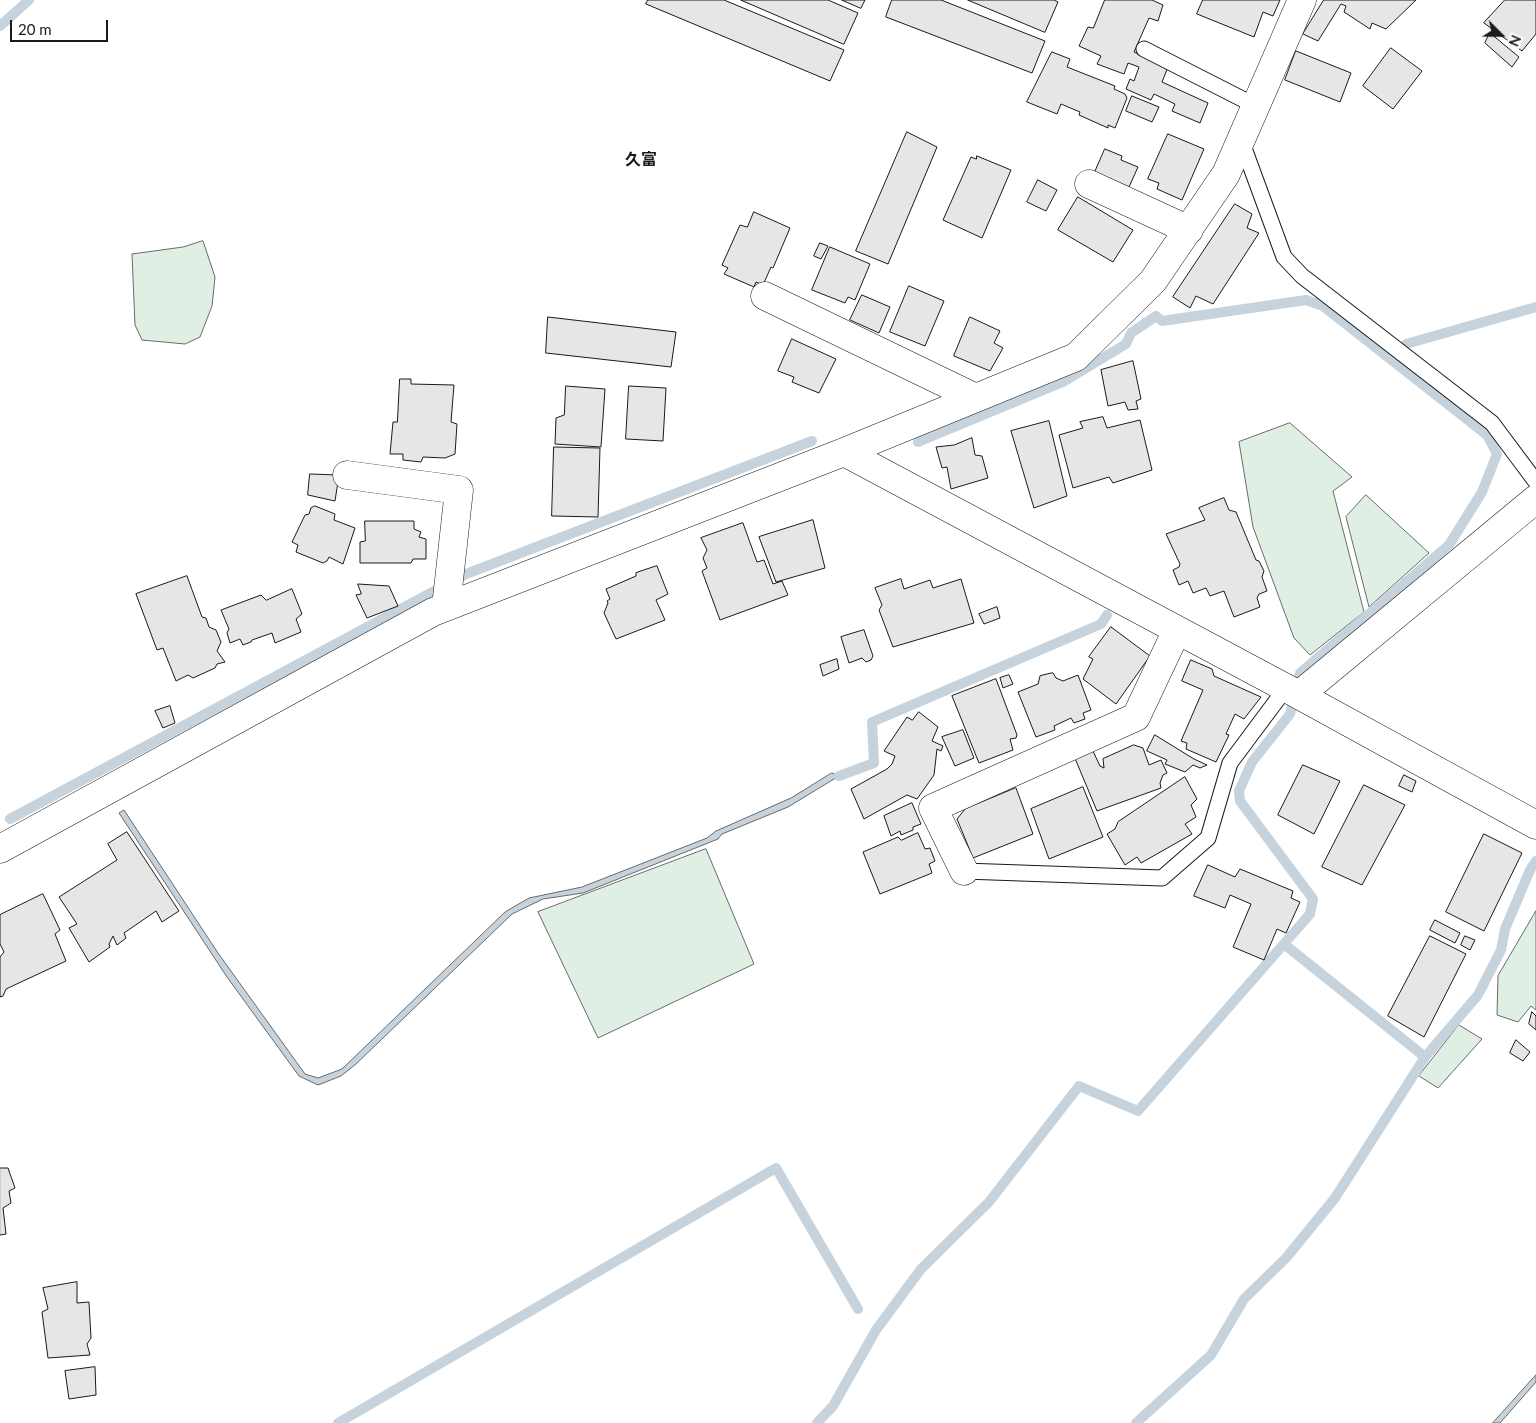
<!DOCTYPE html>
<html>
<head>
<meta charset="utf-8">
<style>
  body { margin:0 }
  #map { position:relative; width:1536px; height:1423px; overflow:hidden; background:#fff; font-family:Lato,sans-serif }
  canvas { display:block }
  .north { position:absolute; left:1476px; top:10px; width:50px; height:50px; -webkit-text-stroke:4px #fff; paint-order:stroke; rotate:113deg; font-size:14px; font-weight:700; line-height:20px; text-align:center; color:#1a1a1a }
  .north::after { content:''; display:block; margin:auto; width:18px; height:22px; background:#1a1a1a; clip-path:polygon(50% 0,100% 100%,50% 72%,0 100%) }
  .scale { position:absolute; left:10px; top:20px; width:98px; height:22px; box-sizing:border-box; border:2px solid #1a1a1a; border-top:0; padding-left:6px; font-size:15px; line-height:18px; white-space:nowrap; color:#1a1a1a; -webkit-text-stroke:4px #fff; paint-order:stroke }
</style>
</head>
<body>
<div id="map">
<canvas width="1536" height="1423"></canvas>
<div class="north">N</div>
<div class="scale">20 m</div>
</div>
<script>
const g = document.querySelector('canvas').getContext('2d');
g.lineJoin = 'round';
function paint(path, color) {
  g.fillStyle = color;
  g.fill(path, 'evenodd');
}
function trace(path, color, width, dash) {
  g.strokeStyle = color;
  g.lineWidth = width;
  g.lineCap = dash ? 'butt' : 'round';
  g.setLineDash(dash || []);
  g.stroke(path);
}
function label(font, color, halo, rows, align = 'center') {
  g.font = font + ' Lato,"Noto Sans JP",sans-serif';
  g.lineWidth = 4;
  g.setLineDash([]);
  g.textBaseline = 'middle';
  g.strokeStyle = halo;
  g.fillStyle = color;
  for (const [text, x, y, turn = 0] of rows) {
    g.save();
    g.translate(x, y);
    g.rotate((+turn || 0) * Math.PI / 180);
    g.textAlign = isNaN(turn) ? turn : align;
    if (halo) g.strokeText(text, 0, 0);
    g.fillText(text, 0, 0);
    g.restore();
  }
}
const green = new Path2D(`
  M203 241 215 277 212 306 200 337 185 344 142 340 135 325 132 254 183 247Z
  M1290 423 1352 477 1333 491 1364 612 1310 655 1294 638 1253 527 1239 442Z
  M1366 495 1429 553 1369 607 1346 517Z
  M706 849 754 964 598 1038 538 912Z
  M1536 911V1010L1531 1006 1518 1022 1497 1015 1498 976Z
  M1459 1025 1482 1039 1438 1088 1419 1076Z`);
paint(green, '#e0efe3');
trace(green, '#6a6a6a', 1);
const water = new Path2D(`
  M832 773 839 776 788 807 722 834 718 839 583 893 543 899 512 914 356 1064 341 1076 318 1085 299 1076 227 977 119 813 124 810 218 953 305 1074 318 1078 342 1069 505 912 529 898 582 887 707 838 716 831 791 798Z
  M1536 1375V1382L1500 1423H1493Z`);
paint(water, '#c6d2dc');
trace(water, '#6a6a6a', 1);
trace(new Path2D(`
  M0 26 29 0
  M1406 344 1536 307
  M839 776 874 763 872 722 1101 624 1107 615
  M10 819 466 574 812 441
  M1284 944 1425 1057
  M338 1423 776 1168 858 1309
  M817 1423 833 1406 876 1330 921 1269 989 1202 1079 1086 1138 1111 1310 914 1313 899 1240 801 1239 791 1252 762 1290 714 1300 673 1449 545 1482 492 1497 454 1487 435 1323 306 1306 300 1162 321 1156 316 1131 333 1126 344 1063 382 918 442
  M1136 1423 1211 1355 1244 1299 1286 1258 1335 1198 1425 1057 1478 995 1501 950 1505 929 1530 870 1536 861`), '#c6d2dc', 10);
const building = new Path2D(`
  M648 0H724L844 50 830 81 646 4Z
  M741 0H828L858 13 844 44Z
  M842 0H865L861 8Z
  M892 0H941L1045 41 1032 73 886 17Z
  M968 0H1054L1058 2 1045 32Z
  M1105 0H1152L1163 5 1158 21 1149 18 1134 52 1168 67 1162 82 1208 103 1200 123 1172 111 1175 104 1154 94 1151 100 1126 89 1130 79 1134 81 1139 67 1128 63 1124 74 1097 64 1101 56 1079 46 1088 27 1093 28Z
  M1203 0H1280L1273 16 1263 12 1254 37 1197 14Z
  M1324 0H1416L1386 29 1372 23 1370 29 1344 12 1346 6 1341 4 1318 41 1303 34Z
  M1505 0H1536V34L1522 51 1484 23Z
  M1490 33 1519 57 1512 67 1485 43Z
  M1391 48 1422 71 1393 109 1363 86Z
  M1296 51 1351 73 1340 102 1285 80Z
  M1052 52 1070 59 1067 67 1115 86 1114 89 1125 94 1127 98 1115 128 1108 125V128L1079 115 1080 112 1061 104 1057 114 1027 102Z
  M1132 96 1159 107 1152 122 1126 111Z
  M907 132 937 147 888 264 856 251Z
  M1168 134 1204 149 1182 200 1157 189 1159 183 1148 179Z
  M1105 149 1122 156 1121 160 1138 167 1129 187 1095 172Z
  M977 156 1011 170 982 238 943 220 971 157 976 159Z
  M1038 180 1057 190 1046 211 1027 202Z
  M1078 197 1133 230 1113 262 1058 230Z
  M1235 204 1252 214 1247 228 1259 233 1213 304 1196 296 1190 308 1173 297Z
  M754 212 790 228 773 268 771 267 763 285 756 282 754 287 724 274 728 268 722 265 740 225 747 227Z
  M820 243 828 246 821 259 814 256Z
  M830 247 870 264 855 300 848 297 845 303 812 290Z
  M909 286 944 301 925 346 890 332Z
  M862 295 890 307 879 333 850 320Z
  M548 317 676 332 671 367 546 353Z
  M970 317 1000 331 994 343 1003 348 990 371 954 356Z
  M792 339 836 359 819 393 792 382 794 377 778 371Z
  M1133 361 1141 399 1136 401 1138 409 1128 410 1125 402 1108 406 1101 370Z
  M400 379H411V384L454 385 451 422 457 424 455 454 445 458 423 457 421 462 403 460V454H390L393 422H397Z
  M566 386 605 389 601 447 555 444 556 418 564 415Z
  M629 386 666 388 663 441 626 439Z
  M1103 417 1107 428 1140 420 1152 470 1113 483 1109 477 1073 488 1059 435 1083 428 1080 422Z
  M1049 421 1067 496 1034 508 1011 431Z
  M972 438 975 455 982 456 988 478 951 489 947 467 942 468 936 447 954 445Z
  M554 447 600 448 598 517 552 516Z
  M310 474 339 475 335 501 308 495Z
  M1224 498 1229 510 1236 512 1256 560 1259 561 1264 571 1262 577 1267 591 1259 594 1257 598 1260 607 1234 617 1224 591 1210 596 1206 588 1193 593 1188 581 1179 585 1173 570 1179 567 1180 564 1166 534 1205 520 1199 508Z
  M315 506 335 514 334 520 355 528 343 564 329 557 327 561 323 563 296 552 298 545 292 542 305 515 309 514 311 508Z
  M813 520 825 568 776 582 759 537Z
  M365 521H414V529L421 532 419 537 426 539V559H413L411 563H360V542L365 541Z
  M743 523 757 562 764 560 773 584 782 581 788 595 720 620 702 571 707 568 703 558 707 550 701 538Z
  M657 566 668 594 656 600 665 620 616 639 604 613 608 603 607 601 610 599 606 589 636 576V573Z
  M187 576 202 617 206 618 209 627 216 630 221 642 217 651 225 662 217 664 215 668 193 678 188 675 176 681 163 648 157 650 136 594Z
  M901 579 904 589 930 580 933 588 961 579 974 623 893 647 879 610 882 605 875 588Z
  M358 584 389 586 398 606 367 618 356 595 361 594Z
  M292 589 302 614 296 619 301 632 275 643 272 633 252 640 251 642 243 645 240 639 230 643 227 633 229 629 221 610 261 595 266 600Z
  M997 607 1000 618 984 624 979 614Z
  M1111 627 1150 656 1116 704 1083 679 1093 659 1089 657Z
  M864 630 873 656 871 660 866 662 862 658 849 663 841 637Z
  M837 659 839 669 823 676 820 665Z
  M1191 660 1212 669 1214 676 1261 697 1244 719 1235 714 1226 734 1229 735 1216 762 1186 749 1187 743 1181 741 1203 690 1182 681Z
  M1053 673 1056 678 1063 681 1078 675 1091 710 1083 713 1085 719 1074 723 1071 718 1054 726 1055 730 1036 737 1018 692 1038 684 1040 676Z
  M1009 675 1013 684 1003 688 1000 678Z
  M996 679 1017 735 1016 738 1010 739 1013 750 979 763 952 696Z
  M170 706 175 723 163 728 155 711Z
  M919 712 938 727 932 741 943 746 941 751 937 749 934 775 917 799 907 795 864 819 851 789 887 769 892 764 895 756 884 751 907 717 912 720Z
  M963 730 974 758 955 766 942 737Z
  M1155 735 1194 759 1207 765 1200 768 1193 765 1185 772 1165 764 1167 760 1147 751Z
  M1134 745 1143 748 1149 765 1161 760 1167 773 1163 775 1160 783 1161 788 1097 811 1074 756 1092 749 1100 766 1104 768 1103 759Z
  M1303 765 1340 781 1314 834 1278 815Z
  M1404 775 1416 781 1412 792 1399 786Z
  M1185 777 1197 799 1191 805 1196 817 1185 824 1192 834 1141 863 1137 857 1125 865 1107 834 1115 829 1118 822Z
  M1364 785 1405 805 1362 885 1322 867Z
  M1083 787 1103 837 1049 859 1031 809Z
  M1016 788 1033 834 973 858 957 819 965 809Z
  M912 803 921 824 913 827V830L901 835 900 831 891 836 884 816Z
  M127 832 179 911 162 922 156 911 124 933 126 938 117 945 113 936 109 944 110 947 89 962 69 928 77 924 59 897 117 860 108 844Z
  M918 833 925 849 930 848 935 861 929 864 932 873 880 894 863 852 898 837 901 840Z
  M1484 834 1522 853 1484 931 1446 912Z
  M1208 865 1235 877 1240 869 1293 891 1291 898 1300 902 1286 933 1277 929 1264 960 1233 947 1251 904 1230 895 1225 908 1194 896Z
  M43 894 60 930 55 934 66 961 6 989 3 996 0 997V957L4 952 0 944V915Z
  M1435 920 1460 933 1455 943 1430 930Z
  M1430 936 1466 954 1424 1037 1388 1016Z
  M1465 936 1475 940 1470 950 1461 945Z
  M1532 1012 1536 1016V1030L1529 1024Z
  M1516 1040 1530 1052 1523 1061 1510 1053Z
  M0 1168H8L15 1188 9 1191 11 1203 3 1208 6 1234 0 1235Z
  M77 1282V1303L89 1302 91 1338 87 1344 90 1355 48 1358 42 1312 48 1309 43 1288Z
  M95 1367 96 1395 69 1399 65 1371Z`);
paint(building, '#e6e6e6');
trace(building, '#1a1a1a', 1);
const lane = new Path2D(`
  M1144 49 1256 106
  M1241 140 1284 257 1302 276 1492 423 1536 482
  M964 871 1162 878 1208 838 1230 763 1286 688`);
const street = new Path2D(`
  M1089 184 1189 230
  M765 296 976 398
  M844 452 1286 688 1536 825
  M347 475 459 490 446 607
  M1299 695 1536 499
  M0 849 433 612 844 452 1076 357 1153 281 1226 174 1302 0
  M964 871 933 808 1136 717 1177 630`);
trace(lane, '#1a1a1a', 17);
trace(street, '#1a1a1a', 29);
trace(lane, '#fff', 15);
trace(street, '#fff', 28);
label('bold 16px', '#1a1a1a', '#fff', [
  ["久富",641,160]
]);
</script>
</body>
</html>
